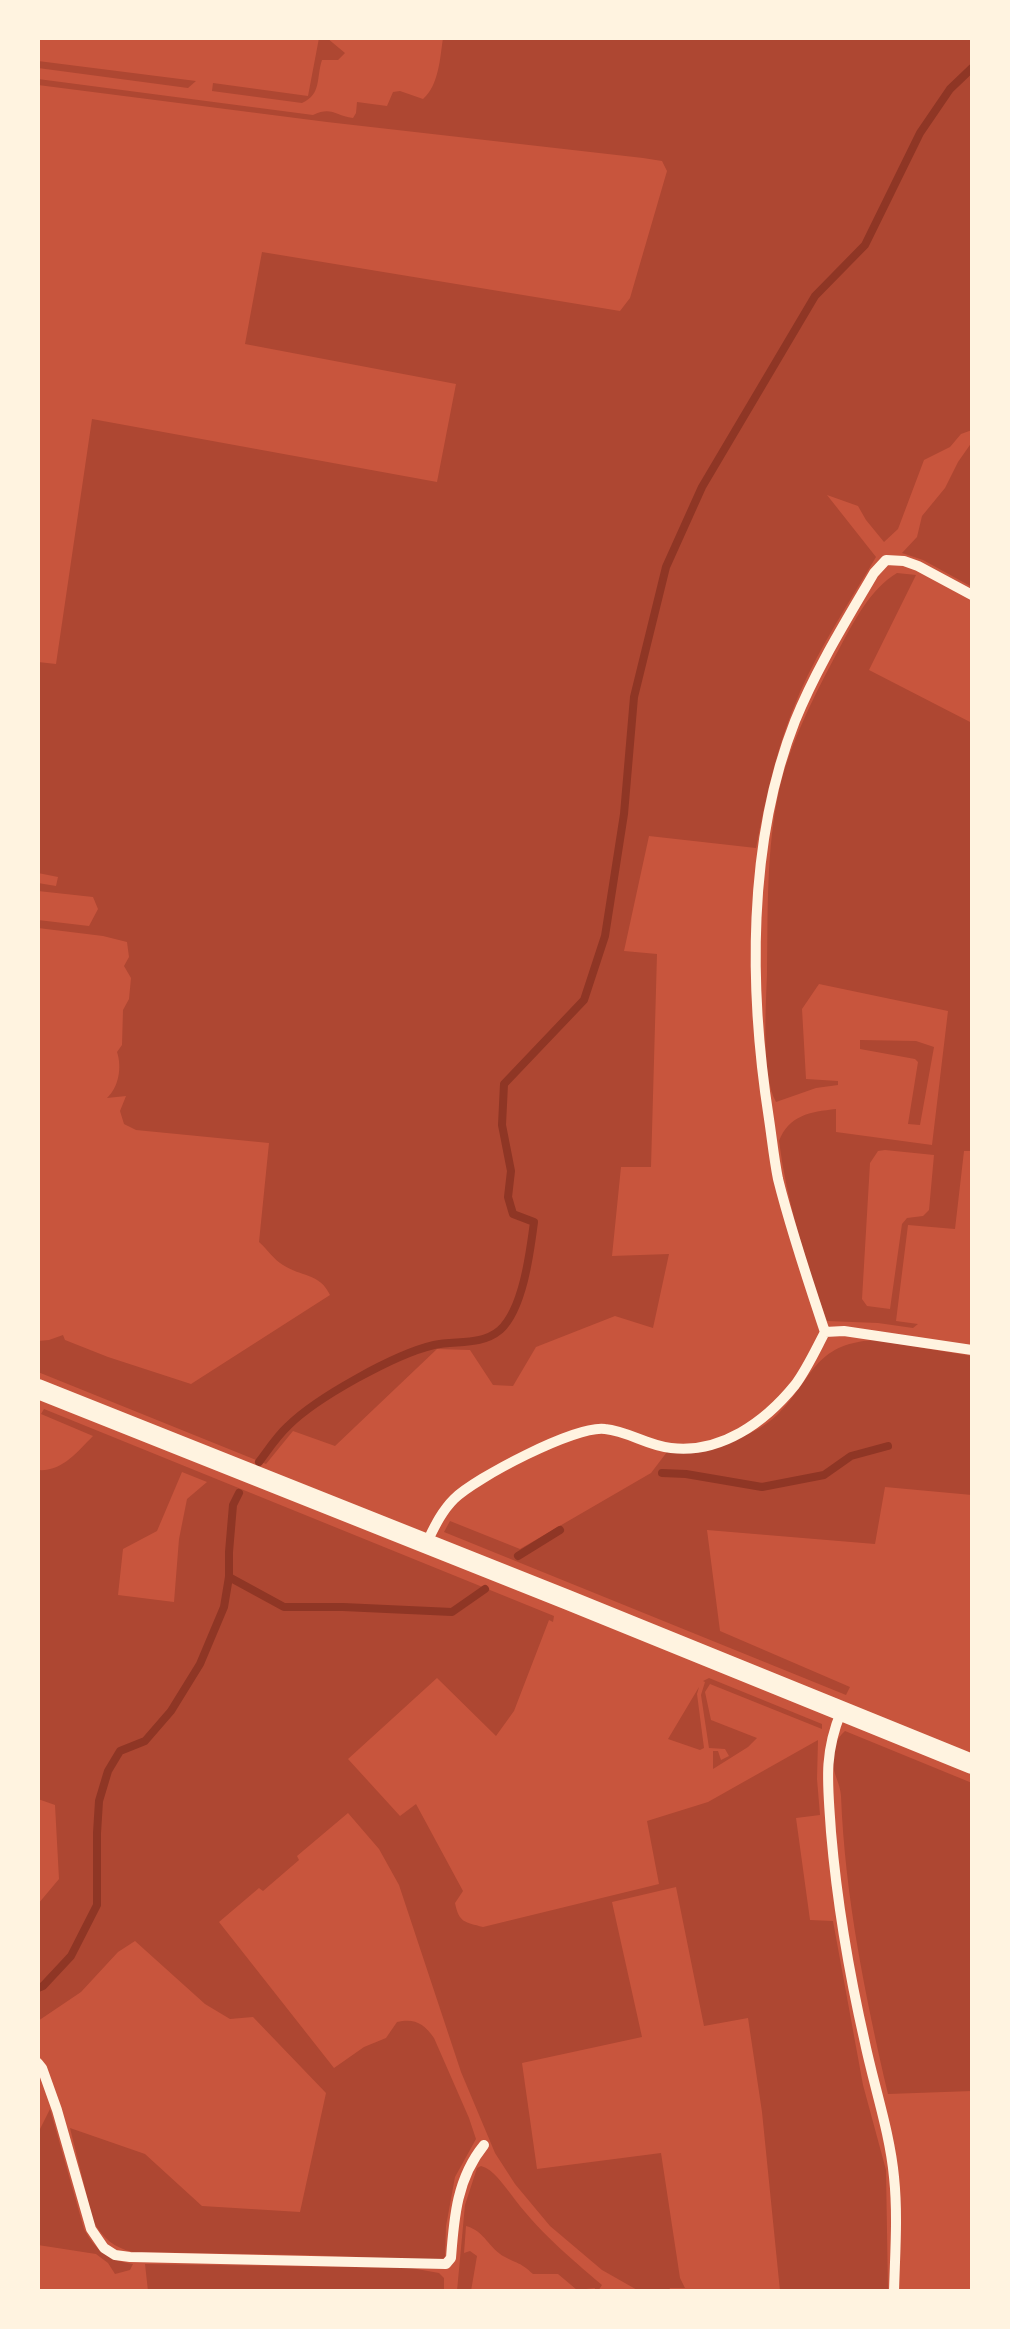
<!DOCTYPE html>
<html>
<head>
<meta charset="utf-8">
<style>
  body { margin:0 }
  #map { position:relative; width:1010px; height:2329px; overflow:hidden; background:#c8553d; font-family:Merriweather,serif }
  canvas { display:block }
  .frame { position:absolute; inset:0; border:40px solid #fff3e0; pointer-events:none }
</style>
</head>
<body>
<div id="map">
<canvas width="1010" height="2329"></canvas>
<div class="frame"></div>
</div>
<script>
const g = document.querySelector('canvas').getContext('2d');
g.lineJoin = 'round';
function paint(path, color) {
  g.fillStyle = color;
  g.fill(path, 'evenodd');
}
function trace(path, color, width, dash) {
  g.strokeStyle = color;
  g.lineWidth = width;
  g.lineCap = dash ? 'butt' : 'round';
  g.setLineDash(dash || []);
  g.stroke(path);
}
paint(new Path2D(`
  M319 38H327L345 53 338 60H322C316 78 322 94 302 103L212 91 213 83 308 96Z
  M443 38H972V430L961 434 950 447 924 460 898 529 884 542 866 520 858 506 827 495 876 557C850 601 821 645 800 692 778 742 766 795 756 848L649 836 624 951 657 954 651 1167H621L612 1256 669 1254 653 1328 615 1316 536 1347 513 1386 493 1385 470 1350 437 1349 335 1446 293 1431 266 1464 38 1372V1341L49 1340 63 1335 65 1340 108 1357 191 1384 330 1295C320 1273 301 1277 283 1265 274 1260 267 1249 259 1242L269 1143 136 1130 124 1124 120 1111 126 1096 107 1098C119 1087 122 1067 117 1052L122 1045 123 1010 129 999 131 978 124 966 129 957 127 942 103 936 38 928V920L89 926 98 909 93 897 38 891V883L56 886 58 877 38 873V662L56 664 92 419 437 482 456 384 245 344 262 252 620 311 630 298 667 171 662 161 643 158 327 122 38 85V79L313 115C332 106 335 116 353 118L356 113 357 102 387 106 393 92 400 91 423 99C439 85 440 58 443 38Z
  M38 61 196 81 188 88 38 68Z
  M972 442V587L923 560 902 553 917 537 922 516 945 488 958 462Z
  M897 573 916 575 869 670 972 723V1151H964L955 1229 908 1225 896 1321 918 1324 913 1328 878 1323 827 1321C806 1263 787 1203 779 1141 789 1115 810 1112 836 1109V1132L932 1145 948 1011 819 984 802 1009 806 1079 838 1081V1085L816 1088 776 1102C761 1076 766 1005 767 974 768 914 766 850 779 791 789 745 816 692 838 651 853 623 870 589 897 573ZM885 1150 934 1155 929 1210 923 1216 907 1218 902 1224 890 1309 867 1306 862 1299 870 1163 878 1151Z
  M860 1040 916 1041 934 1047 920 1125 908 1124 918 1062 915 1059 860 1049Z
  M874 1340 972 1356V1495L885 1487 875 1544 707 1530 720 1631 850 1687 846 1695 444 1532 450 1521 520 1549 651 1473 667 1452C706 1448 748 1443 778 1414 813 1379 813 1344 874 1340Z
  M44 1409 554 1616 553 1622 549 1620 514 1711 496 1736 437 1678 348 1759 400 1816 416 1804 463 1891 455 1903C459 1923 465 1922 483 1927L659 1884 647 1821 708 1802 818 1740 817 1779 820 1815 796 1818 810 1920 833 1921 863 2085 886 2170 888 2291H780L762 2112 748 2018 704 2026 676 1887 612 1902 642 2037 522 2063 537 2169 661 2153 680 2278 685 2288H670L668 2292 639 2291 602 2270 550 2226 515 2184 495 2153 461 2072 399 1885 379 1849 348 1813 297 1856 299 1860 263 1891 259 1888 219 1922 334 2068 364 2047 386 2038 397 2022C414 2018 424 2023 434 2038L469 2118 476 2139 455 2177 446 2226 445 2257 441 2260 305 2255 133 2252C114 2248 103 2238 93 2221L70 2128 145 2154 202 2206 300 2212 326 2093 253 2017 230 2019 205 2004 135 1941 118 1952 81 1992 38 2021V1904L59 1879 55 1805 38 1799V1470C62 1472 77 1452 93 1436L41 1414ZM182 1472 207 1482 187 1499 179 1539 174 1602 118 1595 123 1549 157 1531Z
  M709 1678 822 1724V1729L710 1684 705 1692 711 1720 757 1738 748 1747 713 1769V1751H718L721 1760 729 1756 725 1749 709 1748 701 1695 705 1682 703 1681Z
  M699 1687 697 1694 704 1748 700 1750 668 1739Z
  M845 1731 972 1783V2091L888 2094C865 1995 845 1897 841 1796 840 1782 832 1773 833 1759 834 1747 836 1739 845 1731Z
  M50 2109 84 2229C96 2251 108 2260 133 2264L130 2270 115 2274 108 2263 96 2254 38 2245V2133Z
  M481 2166C494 2170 501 2182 510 2193 538 2231 567 2255 602 2285L598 2291H594L595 2288 577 2290 558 2274H533C520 2262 518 2264 505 2257 489 2249 485 2231 466 2226L464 2253 470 2251 477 2256 471 2291H457L465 2205 477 2168Z
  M145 2264 411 2268 439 2273 444 2278V2292L148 2291Z`), '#ae4732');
trace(new Path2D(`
  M259 1462C268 1450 277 1436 288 1426 316 1398 395 1354 434 1345 456 1340 481 1346 500 1330 523 1309 530 1253 534 1222L513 1214 508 1197 511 1171 502 1125 504 1084 584 1000 605 936 624 814 634 697 666 567 702 487 815 296 865 245 920 133 950 89 972 68
  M662 1473 686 1474 762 1487 824 1475 851 1456 888 1446
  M518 1556 560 1530
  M229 1577 284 1607H343L452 1612 485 1589
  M38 1988 43 1986 71 1956 97 1905V1833L99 1801 108 1771 120 1751 145 1741 171 1711 200 1664 224 1607 229 1577V1552L233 1505 239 1493`), '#8f3625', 8);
trace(new Path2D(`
  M825 1332C808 1281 791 1231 778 1179 774 1159 772 1139 769 1119 749 991 747 843 795 721 816 669 846 621 874 573L886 560 904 561 918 566 972 595
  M825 1332 844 1331 972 1350
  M426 1544C434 1528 441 1512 454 1499 475 1478 576 1425 605 1429 628 1431 648 1446 671 1448 721 1454 765 1422 795 1385 807 1369 816 1349 825 1332
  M841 1712C823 1756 828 1785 831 1832 837 1902 849 1973 865 2043 874 2086 890 2133 894 2177 898 2215 895 2254 894 2292
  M38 2063 42 2068 57 2110 91 2229 104 2248 115 2255 130 2257 446 2264 451 2258C454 2217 457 2178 484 2145`), '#fff3e0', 10);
trace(new Path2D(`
  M38 1389 568 1600 972 1764`), '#fff3e0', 20);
</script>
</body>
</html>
